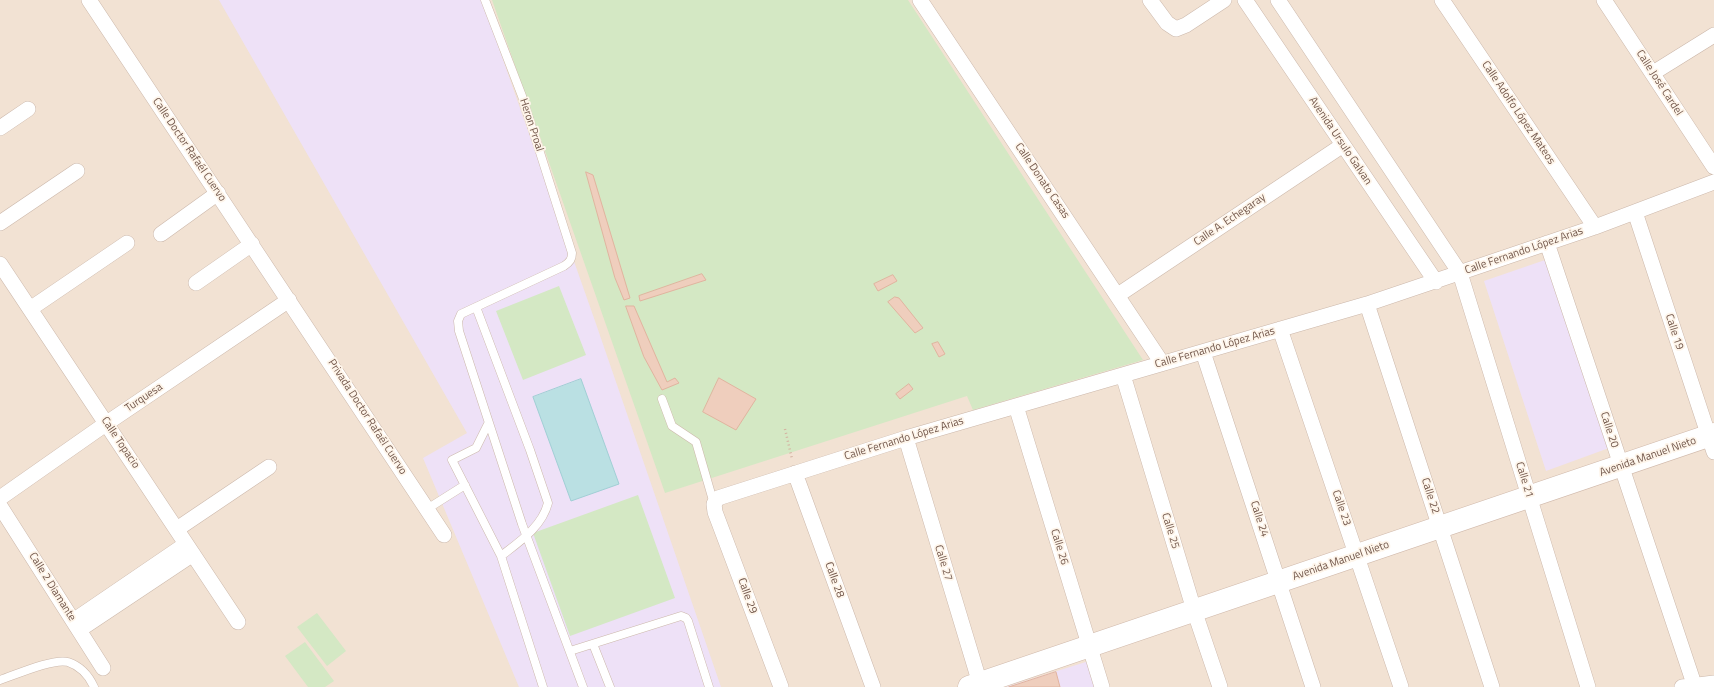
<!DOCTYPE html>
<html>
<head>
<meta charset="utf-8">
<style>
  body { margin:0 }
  canvas { display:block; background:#fbf1e4 }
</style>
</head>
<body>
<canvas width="1714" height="687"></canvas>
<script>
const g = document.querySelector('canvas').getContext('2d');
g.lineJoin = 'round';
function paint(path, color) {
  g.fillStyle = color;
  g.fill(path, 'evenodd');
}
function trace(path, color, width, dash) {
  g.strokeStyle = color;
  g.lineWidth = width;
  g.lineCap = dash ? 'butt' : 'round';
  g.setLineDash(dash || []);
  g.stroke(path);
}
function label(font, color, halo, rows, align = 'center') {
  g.font = font + ' "Titillium Web",sans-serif';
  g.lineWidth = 3.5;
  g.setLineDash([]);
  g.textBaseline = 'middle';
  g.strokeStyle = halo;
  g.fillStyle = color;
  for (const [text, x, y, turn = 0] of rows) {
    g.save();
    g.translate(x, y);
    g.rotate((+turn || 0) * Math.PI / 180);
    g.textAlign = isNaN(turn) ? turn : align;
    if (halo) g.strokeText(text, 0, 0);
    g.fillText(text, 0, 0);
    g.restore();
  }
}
paint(new Path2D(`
  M0 0H1714V687H0Z`), '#f2e2d3');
paint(new Path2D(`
  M219 0H482L595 321 721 687H519L423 458 467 433Z
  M1545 260 1609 448 1546 471 1484 281Z
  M1089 661 1097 687H1006Z`), '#eee1f7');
paint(new Path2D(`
  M492 0H908L1143 360 973 410 967 396 665 493Z
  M559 286 586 355 523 380 496 311Z
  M638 495 675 598 570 636 533 533Z
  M317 613 346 651 327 666 297 627Z
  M305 642 334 681 325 687H308L285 656Z`), '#d4e8c4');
const water = new Path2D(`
  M581 379 619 484 571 501 533 397Z`);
paint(water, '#bae0e3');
trace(water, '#a1cfd5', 1);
const building = new Path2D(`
  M586 172 593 175 630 298 624 300 615 278Z
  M702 274 706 280 640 301 639 296Z
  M893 275 897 281 878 291 874 284Z
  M895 297 899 298 923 328 915 333 888 302Z
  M626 306H634L667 382 675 378 679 383 662 390 644 357Z
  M938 342 945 354 939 357 932 344Z
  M719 378 756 399 736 430 703 412Z
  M909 384 913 389 900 399 896 394Z
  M1056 672 1060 687H1009Z`);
paint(building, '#efcebd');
trace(building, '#e1b49f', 1);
const lane = new Path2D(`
  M485 0 522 96 572 253C572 259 570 262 564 266L461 314 458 321 459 331 522 524 583 687
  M476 307 530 450 548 503C542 527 519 542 501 556
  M662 399 672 426 696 442 714 504
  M488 424 476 448 452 460 501 556 543 687
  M427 509 465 485
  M593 644 610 687
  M570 651 681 616 686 618 688 621 709 687
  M0 680C15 675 53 658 68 662 80 666 89 676 94 687`);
const street = new Path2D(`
  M89 0 444 535
  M920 0 1162 363
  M1150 0 1167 23 1176 29 1186 25 1224 0
  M1245 0 1436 282
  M1278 0 1460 273 1588 687
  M1442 0 1595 227
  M1604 0 1714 167
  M1653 73 1714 35
  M0 128 28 109
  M1635 212 1714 452
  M0 223 77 171
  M161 234 218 193
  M1547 243 1694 684
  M0 264 238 622
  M196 283 252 244
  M1118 295 1343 145
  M1367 304 1492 687
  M30 309 127 243
  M1280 329 1401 687
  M1203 352 1313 687
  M1123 375 1194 610 1220 687
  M1016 406 1102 687
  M906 438 981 687
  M795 473 873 687
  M0 498 107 423 289 300
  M0 506 103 668
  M177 529 269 467
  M73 621 186 544
  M79 630 193 554
  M781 687 715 512 714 504 718 498 906 438 1367 304 1595 227 1714 182
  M1682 687 1714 683`);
const secondary = new Path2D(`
  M969 687 1714 434`);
trace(lane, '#ccb8ab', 9);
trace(street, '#ccb8ab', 16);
trace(secondary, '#d1baac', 23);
trace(new Path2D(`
  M785 429 792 459`), '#d4b2a1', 2.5, [1, 3]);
trace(lane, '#fff', 8);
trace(street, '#fff', 15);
trace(secondary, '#fff', 22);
label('11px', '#72574b', '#fef5ea', [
  ["Calle José Cardel",1659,83,57],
  ["Calle Adolfo López Mateos",1518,113,56],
  ["Heron Proal",531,125,72],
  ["Avenida Ursulo Galvan",1340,141,56],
  ["Calle Doctor Rafaél Cuervo",189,150,56],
  ["Calle Donato Casas",1042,181,56],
  ["Calle A. Echegaray",1230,220,-34],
  ["Calle Fernando López Arias",1524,251,-19],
  ["Calle 19",1674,332,72],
  ["Calle Fernando López Arias",1215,348,-16],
  ["Turquesa",144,398,-34],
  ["Privada Doctor Rafaél Cuervo",367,417,57],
  ["Calle 20",1609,430,72],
  ["Calle Fernando López Arias",904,439,-17],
  ["Calle Topacio",120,443,56],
  ["Avenida Manuel Nieto",1648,457,-19],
  ["Calle 21",1524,480,73],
  ["Calle 22",1430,496,72],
  ["Calle 23",1341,508,71],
  ["Calle 24",1259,519,72],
  ["Calle 25",1170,531,73],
  ["Calle 26",1059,547,73],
  ["Avenida Manuel Nieto",1341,561,-19],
  ["Calle 27",943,563,73],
  ["Calle 28",834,580,70],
  ["Calle 2 Diamante",52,587,58],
  ["Calle 29",747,596,70]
]);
</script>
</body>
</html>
